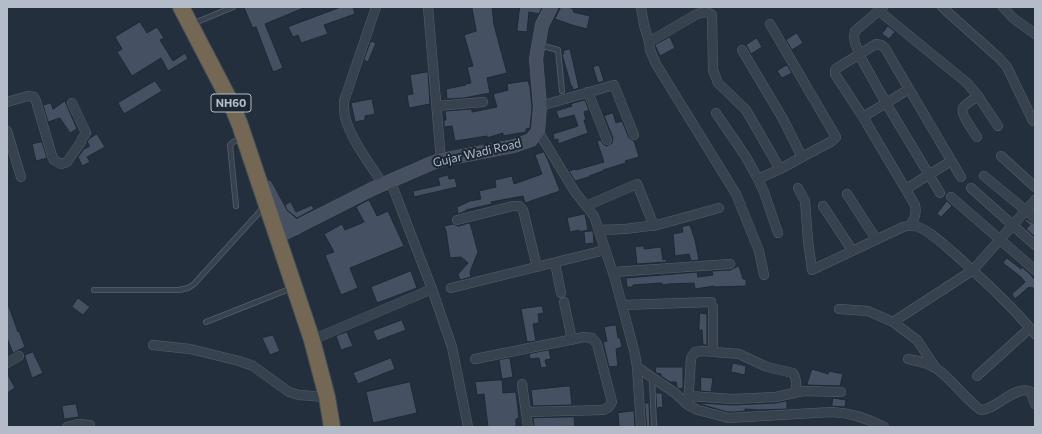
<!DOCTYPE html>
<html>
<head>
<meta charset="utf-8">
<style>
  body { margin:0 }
  #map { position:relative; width:1042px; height:434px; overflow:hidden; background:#242f3e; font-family:Commissioner,sans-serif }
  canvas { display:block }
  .frame { position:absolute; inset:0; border:8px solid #b4bcc9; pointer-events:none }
</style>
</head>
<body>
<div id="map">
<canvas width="1042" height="434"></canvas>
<div class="frame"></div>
</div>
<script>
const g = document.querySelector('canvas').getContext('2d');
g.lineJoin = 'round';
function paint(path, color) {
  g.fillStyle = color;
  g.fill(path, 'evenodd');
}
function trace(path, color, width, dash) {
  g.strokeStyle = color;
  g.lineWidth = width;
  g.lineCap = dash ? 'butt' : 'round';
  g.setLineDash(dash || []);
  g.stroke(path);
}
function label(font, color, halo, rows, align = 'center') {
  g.font = font + ' Commissioner,sans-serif';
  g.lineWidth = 4;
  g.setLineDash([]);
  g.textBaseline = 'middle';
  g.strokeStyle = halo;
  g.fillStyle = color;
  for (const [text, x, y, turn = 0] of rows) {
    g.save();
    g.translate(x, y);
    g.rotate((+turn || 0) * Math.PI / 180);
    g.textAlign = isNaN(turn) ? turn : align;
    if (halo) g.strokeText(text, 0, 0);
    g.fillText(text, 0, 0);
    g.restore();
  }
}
const building = new Path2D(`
  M244 7H306L265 24 283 68 273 72 256 27 253 28Z
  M341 7H353L355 14 324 25 328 34 301 43 298 35 293 37 288 27Z
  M472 7H492L494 25 507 73 487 78 490 93 464 98 447 99 446 89 466 85V84L471 83 467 67 473 66 464 35 476 31Z
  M520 7H542L539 14 529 12 527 32 517 31Z
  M561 7H569L574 10 573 12 590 16 587 29 572 25 555 19Z
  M140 22 147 33 157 27 164 38 160 40 173 61 185 53 188 59 168 71 161 58 132 76 117 52 122 49 115 37Z
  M888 26 895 32 889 39 882 34Z
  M797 33 803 43 792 50 786 40Z
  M670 37 675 48 660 56 655 45Z
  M757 38 762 47 751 54 746 45Z
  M371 41 376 43 368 62 364 60Z
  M570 49 579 88 573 90 572 86H571L562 54H564L563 51Z
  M599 65 604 81 598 83 593 67Z
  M787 65 792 73 782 78 777 71Z
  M428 72 430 104 409 108 407 95 413 94 410 75Z
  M155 81 162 91 124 114 118 103Z
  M528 81 530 87 532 107 530 128 526 129V132L503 136V133L487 138V136L455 141 452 126 444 127V120H446L445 111 472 109V112L497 107 493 94 508 90 507 84Z
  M372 99 375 114 365 116V120L355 122 351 103Z
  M585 100 589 110 584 112 586 120H584L588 133 558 144V139L554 140 553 134 578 126 574 115 559 119 556 111 572 106 571 104Z
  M65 101 77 129 70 133 60 118 48 122 43 105 51 103 53 109Z
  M613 113 616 123 622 121 629 138 634 141 639 157 625 161 626 163 603 170V171L589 176V177L575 181 569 171 575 169 576 170 604 162 597 141 601 140 603 144 607 146 612 143 613 138 604 116Z
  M97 134 105 147 87 157 90 162 82 166 78 157 84 149 90 146 87 142 89 139Z
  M42 142 47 158 36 161 32 144Z
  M544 152 548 160 560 191 525 203 523 196 491 202 492 204 470 209 466 210V211L458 214 457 207 470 201 481 199 479 191 496 187 495 180 512 176 514 184 542 174 535 155Z
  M448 175 449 179 455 178 457 187 414 197 413 191 440 185 438 178Z
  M369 200 377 216 388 211 404 246 350 268 358 288 341 295 325 255 334 252 324 234 342 224 345 230 364 222 356 207Z
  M947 201 952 206 941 217 937 214Z
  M291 202 296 212 312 205 314 209 297 218 287 210 285 205Z
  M585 214 588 230 579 232V230L570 232 567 218Z
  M1026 219 1035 224V237L1026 229 1030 225 1025 221Z
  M470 223 478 252 470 272 471 277 460 280 458 274 468 263 461 257 450 258 446 231 444 226 453 224 458 226Z
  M690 225 695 240 699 260 691 261 689 254 675 256 673 234 683 232 682 227Z
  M593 231 594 243 585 244 584 232Z
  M644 246V249L661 247 663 260 666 259 667 262 637 264 635 247Z
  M1007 258 1021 269 1022 267 1030 274 1035 280V290L1032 287 1030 288 1029 287 1015 299 1012 294 1025 282 1021 277 1003 263Z
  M739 266 743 279H746V286L714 287V286L695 289 694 283 669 284 662 285V283L633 285V287H627L626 278 697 272 698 277 713 275 712 271 730 270Z
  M411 271 417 288 377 303 371 287Z
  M78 298 90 307 83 315 72 307Z
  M8 304 18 332 19 331 25 347 13 353 7 338Z
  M542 306 544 313 538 314 539 323 533 324 536 341 527 342 521 309Z
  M700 313 707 314V345H703L702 330H699Z
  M402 320 406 330 377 341 373 331Z
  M616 325 618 338H620L622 347 616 349 618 366 609 367 603 342 607 341 604 327Z
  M347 332 353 346 341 350 336 336Z
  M273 335 280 351 270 355 262 338Z
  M549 350 551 359 545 360 547 367 541 368 539 358 530 359 529 354Z
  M33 352 43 373 32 378 25 357V355Z
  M391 358 395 369 358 384 353 373Z
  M510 358 513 377 502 379 499 360Z
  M733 363 746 366 745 375 731 372Z
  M656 367H683V388L679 389 677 387 676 382H670L661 376V374L656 373Z
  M812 369 828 374 829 371 843 374 840 386 807 385Z
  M7 373 15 388 7 393Z
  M701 377 713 378 711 392 701 391Z
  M502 380 503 393 516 392 519 418 516 419V427H488L484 394 477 395 475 382Z
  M410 382 417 413 373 423 366 392Z
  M570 386 572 405 533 406 531 390Z
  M656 393H662L663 407 657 408Z
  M833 398 846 400 845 407 832 406Z
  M787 401V409L759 410 745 409V411L735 412H727L700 404V403L732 405 776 403Z
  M645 403H649L650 427H647Z
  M76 404 79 417 64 419 62 406Z
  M634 411 635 427H619L618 413Z
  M574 417 575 427H534L533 418Z`);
paint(building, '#455162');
trace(building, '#1f2835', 1);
const lane = new Path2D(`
  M192 24 233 7
  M540 45 558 50 562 91
  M236 206 230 145 233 142 242 138
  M94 290H179L188 288 194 284 264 207
  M206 322 292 288
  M652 377 654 427`);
const street = new Path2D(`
  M376 7 344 101C344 106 344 112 345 117 351 140 370 164 383 184
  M428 7 441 160
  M641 7 644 25 649 42 697 14C704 12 707 11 712 15L713 70 718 83 746 110 780 169 832 141 836 137 770 24
  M883 7 855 31 854 37 855 43 861 58 886 103 940 193
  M942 7 999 58 1007 67 1033 121
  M1003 7 1013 18 1035 34
  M879 11 967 83 978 96 998 126
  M649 42 650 50 656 64 736 194 759 251 764 275
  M742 50 783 119 802 157
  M588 92 607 140
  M7 102 28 96 34 97 36 101 52 156 54 160 61 164 67 162 81 142 82 139 86 133 72 103
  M437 106 483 102
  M540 106 614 85 634 135
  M716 113 746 157 758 179
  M863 117 835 74V70L837 68 876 44 881 45 885 48 909 89
  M7 131 21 177
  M538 131 575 192 594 216 615 279 635 354 637 367 641 427
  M977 137C974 132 960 114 963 108 965 104 974 99 978 96
  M1001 156 1035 187
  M984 176 1035 218
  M390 180 432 289 452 347 468 427
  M798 188 805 201 808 241 812 270 903 227C907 226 912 225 915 226 928 229 945 246 955 254 983 280 1011 305 1035 334
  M971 188 1035 245
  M906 189 951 161
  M847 194 876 239
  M951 197 1035 270
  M586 206 637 184 654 226
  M823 206 852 250
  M457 220 513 206H519L523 210 537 267
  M910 226C914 219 917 214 915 205L863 117 909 89 961 177
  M599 230 625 229 657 225 719 208
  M778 233 764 192 758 179 780 169
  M555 263 561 293
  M613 272 730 264
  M451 288 605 250
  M564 302 572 340
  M623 305 711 302
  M839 309 868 311 893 322 917 340 935 367
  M893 322 973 270 1035 200
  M312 340 432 289
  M153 345 190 349 239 361 253 366 289 392 299 395 327 397
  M713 352V307
  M475 359 584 337 592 338 597 344 612 402 609 407 603 410 526 412
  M908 359C943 365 944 376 967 398 972 402 976 407 981 410 995 410 1018 383 1031 392L1035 404
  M7 363 19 356
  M637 367 675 393 688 405 698 410 728 418 832 412C852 413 867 418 884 427
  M977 376 1030 328
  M522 384 528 427
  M689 396 732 399 776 397 803 391 841 392
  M688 405 691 358 695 352 703 351 739 354 767 367 793 373C797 380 797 385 795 392
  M67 427 78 424 90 425`);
const secondary = new Path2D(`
  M266 187 281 215 296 228
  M277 237 372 189 432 163 441 160 514 146 531 140 538 131 540 106 536 59 542 25 551 7`);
const highway = new Path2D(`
  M181 7 231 103 240 125 312 340 327 397 332 427`);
trace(lane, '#565f6c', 6);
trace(street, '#565f6c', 10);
trace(secondary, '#565f6c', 14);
trace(highway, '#434c59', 18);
trace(lane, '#38414e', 4.5);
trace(street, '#38414e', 9);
trace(secondary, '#465061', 13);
trace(highway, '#746855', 16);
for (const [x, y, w] of [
  [231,103,40]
]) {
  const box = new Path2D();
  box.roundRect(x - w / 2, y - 9, w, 18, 3);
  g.fillStyle = '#1d2633';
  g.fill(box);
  trace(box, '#b4bcc9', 1);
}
label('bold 11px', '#b4bcc9', null, [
  ["NH60",231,103]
]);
label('12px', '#b4bcc9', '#1d2633', [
  ["Gujar Wadi Road",477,153,-13]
]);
</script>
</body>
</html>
